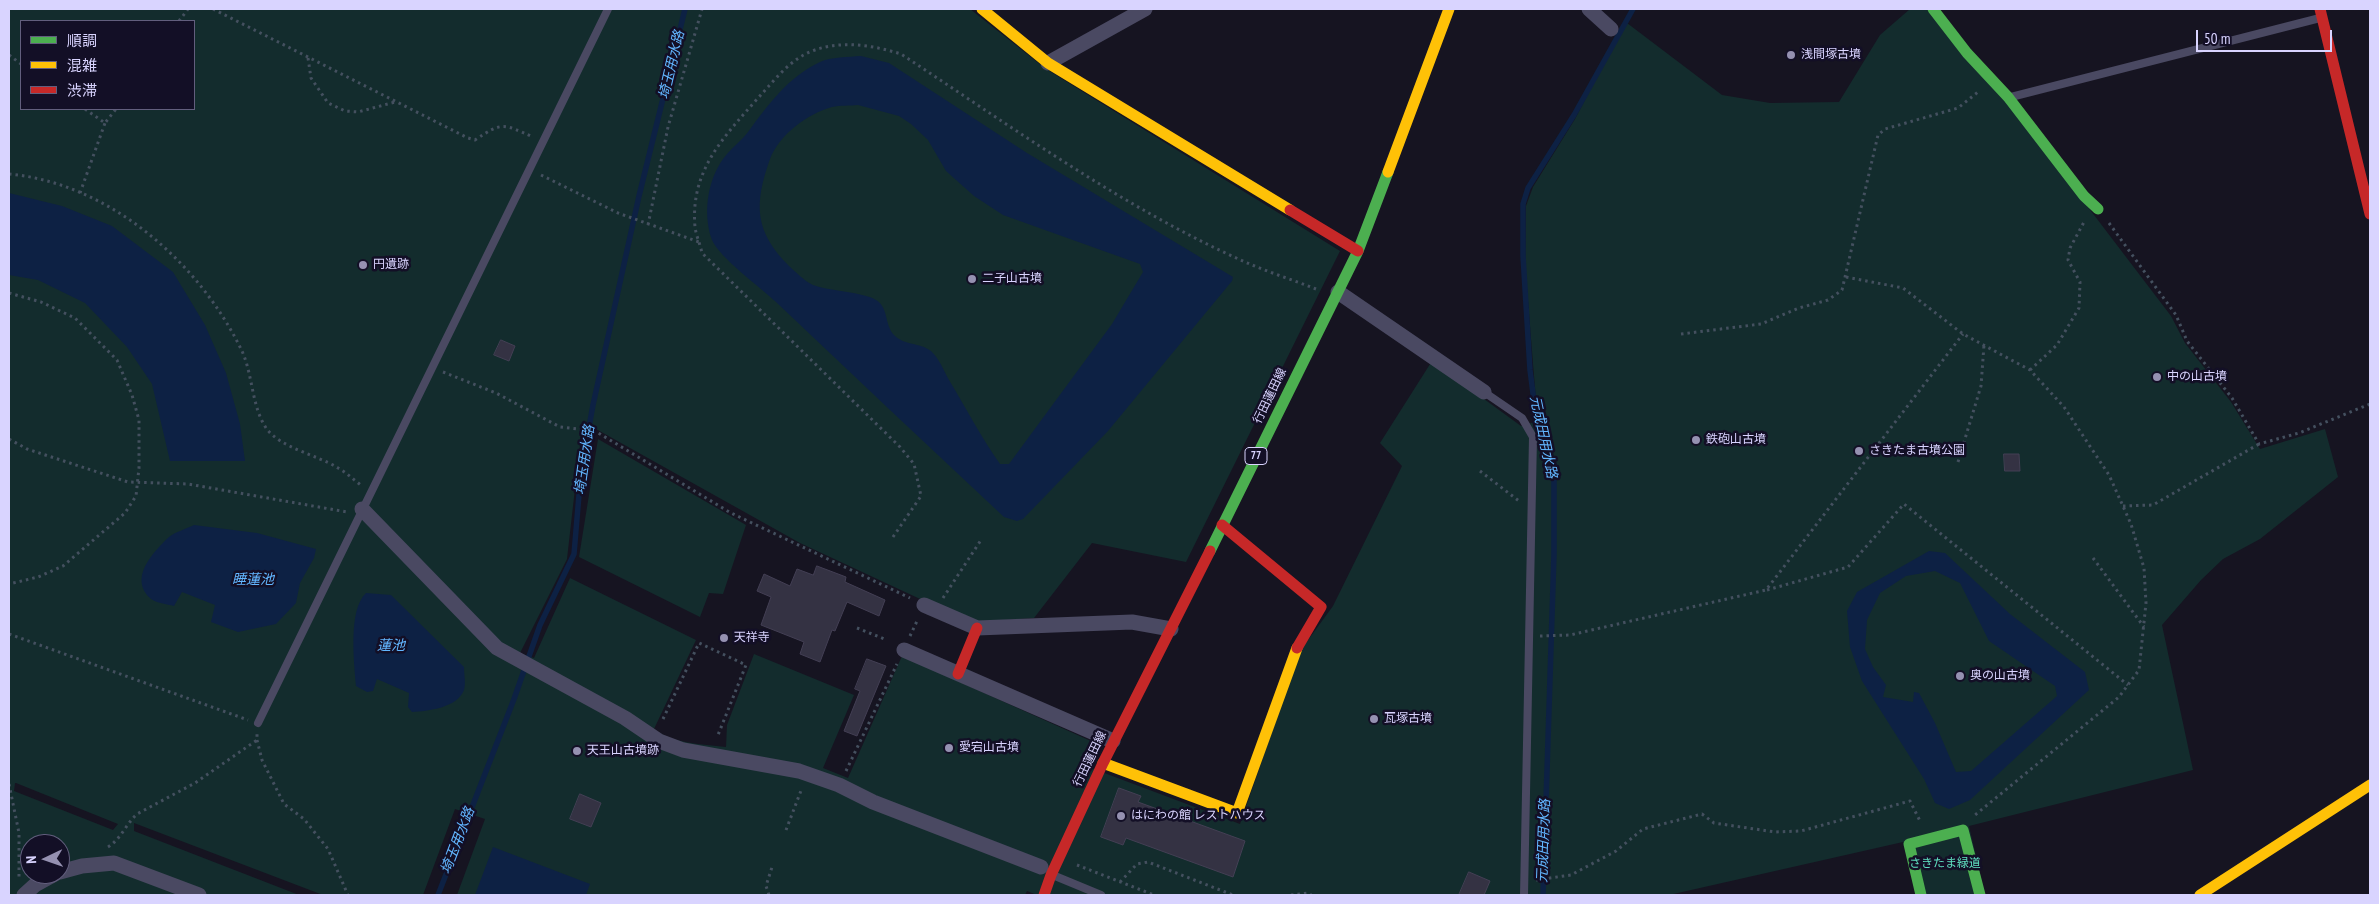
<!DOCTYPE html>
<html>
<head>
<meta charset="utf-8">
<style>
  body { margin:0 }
  #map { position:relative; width:2379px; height:904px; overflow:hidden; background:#161421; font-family:"PT Sans Narrow","Noto Sans JP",sans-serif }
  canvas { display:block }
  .frame { position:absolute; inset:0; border:10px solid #d9d4ff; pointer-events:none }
  .legend { position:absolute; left:20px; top:20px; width:175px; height:90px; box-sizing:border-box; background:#130f26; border:1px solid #625e7d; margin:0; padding:6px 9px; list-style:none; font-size:15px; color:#d9d4ff }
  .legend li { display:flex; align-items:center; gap:10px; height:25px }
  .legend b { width:25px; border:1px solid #625e7d }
  .north { position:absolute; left:20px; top:834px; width:50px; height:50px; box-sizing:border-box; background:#130f26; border:1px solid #625e7d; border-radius:50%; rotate:267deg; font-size:14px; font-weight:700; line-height:20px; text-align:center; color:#d9d4ff }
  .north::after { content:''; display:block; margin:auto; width:18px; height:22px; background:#9591b1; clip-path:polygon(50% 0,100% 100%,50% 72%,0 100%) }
  .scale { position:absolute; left:2196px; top:30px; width:136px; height:22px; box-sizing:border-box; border:2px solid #d9d4ff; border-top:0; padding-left:6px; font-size:15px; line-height:18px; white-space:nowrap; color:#d9d4ff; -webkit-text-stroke:4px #130f26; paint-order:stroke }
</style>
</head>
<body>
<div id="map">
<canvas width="2379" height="904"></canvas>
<div class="frame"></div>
<ul class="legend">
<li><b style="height:6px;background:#4caf50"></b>順調</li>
<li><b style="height:6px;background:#ffc107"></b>混雑</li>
<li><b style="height:6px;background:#c62828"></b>渋滞</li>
</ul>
<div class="north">N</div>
<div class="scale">50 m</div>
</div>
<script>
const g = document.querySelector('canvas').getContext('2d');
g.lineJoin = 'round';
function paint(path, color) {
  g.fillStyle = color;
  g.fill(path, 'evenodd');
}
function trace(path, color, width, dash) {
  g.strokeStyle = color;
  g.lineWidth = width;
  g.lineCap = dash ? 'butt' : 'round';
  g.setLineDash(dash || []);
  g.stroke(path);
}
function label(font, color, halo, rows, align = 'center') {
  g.font = font + ' "PT Sans Narrow","Noto Sans JP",sans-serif';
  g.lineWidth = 5;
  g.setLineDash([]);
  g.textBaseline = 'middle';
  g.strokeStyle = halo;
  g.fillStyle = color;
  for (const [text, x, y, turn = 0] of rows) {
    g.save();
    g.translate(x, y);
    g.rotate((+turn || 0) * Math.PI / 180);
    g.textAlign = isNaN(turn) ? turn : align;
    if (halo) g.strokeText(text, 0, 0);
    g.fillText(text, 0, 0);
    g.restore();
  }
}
paint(new Path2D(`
  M9 9H970L1046 69 1340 251 1186 562 1092 543 1034 618 974 622 933 605 800 543 596 429 582 427 567 559 520 653 534 658 570 578 696 640 654 729C674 744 701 744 726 747L727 725 754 654 854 695 823 768 848 778 902 656 1093 742 1083 765 1240 824 1300 651 1333 606 1402 466 1380 443 1432 361 1521 426 1541 420 1536 401 1525 264 1526 206 1533 187 1575 119 1608 55 1627 23 1722 95 1770 103 1839 102 1880 35 1910 9H1928L2014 110 2171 316 2185 343 2231 402 2260 449 2325 429 2338 477 2260 539 2223 559 2201 580 2162 625 2193 770 1969 826 1985 895H1917L1903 842 1669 895H1037L1027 891 1025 895H457L485 819 455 809 423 895H323L134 823V831L299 895H9ZM21 21H194V109H21ZM15 783H16L118 824 113 830 14 791ZM30 844H60V874H30Z
  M598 439 746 525 723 594 709 593 700 617 579 557Z`), '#132c2d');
paint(new Path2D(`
  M861 56 889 63 1027 153 1233 277 1232 281 1108 431 1023 519 1017 521 1004 517C928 446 852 374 776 302 761 288 719 257 712 240 702 212 708 176 727 154 734 146 742 140 748 132 768 105 788 77 820 62 831 57 848 57 861 56ZM858 105 899 116 911 124 928 140 946 171 974 196 1003 215 1140 264 1143 272 1112 324 1009 464H1000C981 437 966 408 949 380 944 371 939 358 931 351 919 342 905 346 894 335 884 324 889 308 876 300 864 292 828 291 813 285 804 281 796 272 789 266 754 231 754 204 770 159 779 135 807 114 832 107 840 105 850 106 858 105Z
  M9 193 62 206 112 226 173 272 205 325 226 373 240 424 245 461H170L152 384 127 347 85 303 38 280 9 275Z
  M194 525 257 533 316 549 314 558 300 583 296 603 276 624 238 632 211 622 215 605 182 592 174 606C167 604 156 603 151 599 128 579 152 553 169 537 175 532 186 529 194 525Z
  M1929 551 1945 553 2010 614 2085 672 2089 690 1970 800 1949 809 1935 803 1924 779 1862 681 1850 647 1847 611 1857 592ZM1935 571 1960 583 1989 641 2055 686 2057 696 1971 771 1956 772 1935 723 1919 693 1914 692 1913 702 1883 697 1886 685 1873 667 1865 649 1867 620 1880 593 1906 576Z
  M366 593 391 595 464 667C464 674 466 684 464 690 457 708 428 711 412 712L408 707 409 693 377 679 373 691 367 692 356 686C354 662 348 610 366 593Z
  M493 847 590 884 586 895H475Z`), '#0d2144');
trace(new Path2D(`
  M438 895 514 699 540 625 574 554 581 471 593 405 639 196 685 9
  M1543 895 1554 554V474L1535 409 1530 370 1523 256V204L1528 188 1574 115 1633 9`), '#0d2144', 5.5);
const building = new Path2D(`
  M501 340 515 346 509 361 494 355Z
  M2004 454H2019L2020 471H2005Z
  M817 566 846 577 845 582 885 600 879 616 847 602 835 631 832 630 820 662 800 654 804 642 761 625 771 597 757 591 764 574 790 586 797 569 813 575Z
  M867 659 886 666 857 736 844 731 860 691 855 689Z
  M1119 788 1141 796 1138 802 1245 841 1233 877 1126 838 1123 845 1101 837Z
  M580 794 601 803 591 827 570 819Z
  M1469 872 1490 881 1484 895H1459Z`);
paint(building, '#343243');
trace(building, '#433f54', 1);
trace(new Path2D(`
  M213 9 468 138 475 140C503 121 503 124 533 137
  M179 21 188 9
  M9 55 21 64
  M308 58 311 78 328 103 345 111 358 112 395 102
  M85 109 105 123 116 109
  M9 174C108 183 198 261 241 349 253 373 251 405 266 428 280 448 318 455 338 468 347 473 354 480 362 486
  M541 175 618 213 699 242
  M80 193 105 123
  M2109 223 2176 315 2187 341 2232 398 2259 444 2299 433 2370 404
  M648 225 668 127 702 9
  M1846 277 1903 288 1963 334 2030 370 2064 407 2109 475 2131 524 2144 568 2146 603 2139 670 2119 697 1975 815
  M9 293 41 302 75 318 117 360 132 395 139 420V468L136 496 125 513 63 566 38 577 9 584
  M1681 334 1761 324 1799 308 1828 300 1842 290 1878 135 1885 129 1958 108 1978 92
  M2030 370 2057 345 2079 308 2080 282 2068 260 2070 248 2084 222
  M443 372 496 393 560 427 595 431 731 513 910 598
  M9 439 27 449 128 482 188 484 347 512
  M1958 462 1981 386 1984 345
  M1480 471 1519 501
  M2123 506 2153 505 2259 444
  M893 537 921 496 914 464 900 447 702 253C700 244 696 235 695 227 690 170 724 137 758 98 774 81 789 60 812 51 841 40 872 45 901 54 1012 127 1124 208 1245 262 1268 272 1293 280 1316 289
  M2093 558 2144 627
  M1767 590 1848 567 1904 504 2128 685
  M943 598 981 540
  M857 628 887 640
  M9 634 248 720
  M910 636 918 619
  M1540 636 1570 635 1766 590 1963 334
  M663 719 699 643 746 665 718 735
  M257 740 262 760 284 804 304 819 328 849 348 895
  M846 771 897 664
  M9 784 19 833V879
  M786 830 802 788
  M108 847C121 839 126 824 137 814L195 783 257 740V734
  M1077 865 1154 895
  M1536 880 1571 875 1616 851 1643 829 1702 814 1714 823 1775 832 1801 831 1910 801 1921 823
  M1120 882 1137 864 1148 862 1233 895
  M769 895 766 886 773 864
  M1291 895 1309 893 1311 895`), '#44505f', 3, [2.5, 4]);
trace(new Path2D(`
  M2011 97 2320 18
  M1484 392 1522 418 1533 437 1524 895
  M258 723 608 9
  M1055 876 1101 895`), '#4a4962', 8);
trace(new Path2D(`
  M1589 9 1611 29
  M1048 63 1145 9
  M1338 292 1484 392
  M362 509 497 648 625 718 659 741 683 750 799 771 839 785 873 802 1041 867
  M924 605 977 628 1132 622 1171 629
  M904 650 1113 741
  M60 872 82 866 114 863 199 895
  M24 895 35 885 55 874`), '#4a4962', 15);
trace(new Path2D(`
  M1933 9 1967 53 2008 97 2084 196 2098 209
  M1210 551 1358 251 1388 172
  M1921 895 1909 844 1963 830 1980 895`), '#4caf50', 11);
trace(new Path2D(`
  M982 9 1048 63 1290 210
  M1388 172 1449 9
  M1103 763 1237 813 1297 648
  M2200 895 2370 785`), '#ffc107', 11);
trace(new Path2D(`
  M2320 9 2370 214
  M1290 210 1358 251
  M1222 525 1321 607 1297 648
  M958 674 977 628
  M1044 895 1051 875 1103 763 1210 551`), '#c62828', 11);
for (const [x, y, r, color] of [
  [1791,55,5,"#9591b1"],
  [363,265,5,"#9591b1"],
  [972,279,5,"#9591b1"],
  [2157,377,5,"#9591b1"],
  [1696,440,5,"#9591b1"],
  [1859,451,5,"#9591b1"],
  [724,638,5,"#9591b1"],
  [1960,676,5,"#9591b1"],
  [1374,719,5,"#9591b1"],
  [949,748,5,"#9591b1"],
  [577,751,5,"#9591b1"],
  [1121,816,5,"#9591b1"]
]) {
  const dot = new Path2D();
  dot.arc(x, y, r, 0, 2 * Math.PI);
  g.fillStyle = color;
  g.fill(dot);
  trace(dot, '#130f26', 2);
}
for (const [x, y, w] of [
  [1256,456,22]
]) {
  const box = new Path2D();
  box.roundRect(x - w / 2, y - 8.5, w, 17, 4);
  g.fillStyle = '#130f26';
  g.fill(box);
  trace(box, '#d9d4ff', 1);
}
label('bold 11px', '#d9d4ff', null, [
  ["77",1256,456]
]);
label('12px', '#d9d4ff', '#130f26', [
  ["浅間塚古墳",1801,55],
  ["円遺跡",373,265],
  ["二子山古墳",982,279],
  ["中の山古墳",2167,377],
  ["鉄砲山古墳",1706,440],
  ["さきたま古墳公園",1869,451],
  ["天祥寺",734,638],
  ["奥の山古墳",1970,676],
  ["瓦塚古墳",1384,719],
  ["愛宕山古墳",959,748],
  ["天王山古墳跡",587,751],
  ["はにわの館 レストハウス",1131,816]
], 'left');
label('12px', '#d9d4ff', '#130f26', [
  ["行田蓮田線",1270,396,-64],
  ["行田蓮田線",1090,759,-64]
]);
label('12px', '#5fe0c0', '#130f26', [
  ["さきたま緑道",1945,864]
]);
label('italic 14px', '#62b6ff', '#130f26', [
  ["埼玉用水路",672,65,-77],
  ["元成田用水路",1543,437,78],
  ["埼玉用水路",585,460,-82],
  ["睡蓮池",253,580],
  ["蓮池",391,646],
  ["埼玉用水路",458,841,-69],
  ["元成田用水路",1544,841,-88]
]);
</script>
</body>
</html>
